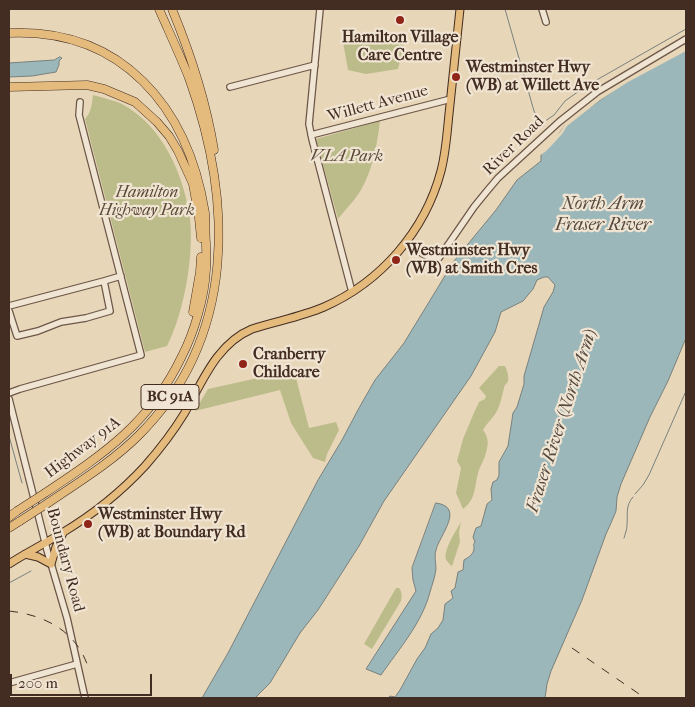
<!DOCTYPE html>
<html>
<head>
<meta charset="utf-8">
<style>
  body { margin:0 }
  #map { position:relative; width:695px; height:707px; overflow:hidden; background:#e8d6b9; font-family:"IM FELL French Canon",serif }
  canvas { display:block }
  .frame { position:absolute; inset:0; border:10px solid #432d22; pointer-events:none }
  .scale { position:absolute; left:10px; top:674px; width:142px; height:22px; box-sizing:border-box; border:2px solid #432d22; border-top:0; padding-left:6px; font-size:15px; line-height:18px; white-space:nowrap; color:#432d22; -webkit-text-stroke:4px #f0e4d2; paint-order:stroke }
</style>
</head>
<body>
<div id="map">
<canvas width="695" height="707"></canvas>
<div class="frame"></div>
<div class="scale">200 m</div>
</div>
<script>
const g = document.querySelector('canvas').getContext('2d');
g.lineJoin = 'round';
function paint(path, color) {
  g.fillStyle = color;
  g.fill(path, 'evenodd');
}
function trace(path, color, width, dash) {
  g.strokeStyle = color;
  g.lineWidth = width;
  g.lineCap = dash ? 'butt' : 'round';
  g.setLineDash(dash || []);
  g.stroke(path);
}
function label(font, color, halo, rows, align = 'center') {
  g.font = font + ' "IM FELL French Canon",serif';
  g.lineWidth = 4.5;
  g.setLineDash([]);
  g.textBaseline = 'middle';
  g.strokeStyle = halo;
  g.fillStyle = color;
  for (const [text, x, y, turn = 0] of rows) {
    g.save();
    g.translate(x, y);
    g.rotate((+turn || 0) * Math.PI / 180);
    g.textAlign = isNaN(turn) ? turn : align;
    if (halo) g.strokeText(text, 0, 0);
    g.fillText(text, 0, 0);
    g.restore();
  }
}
paint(new Path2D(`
  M378 32 396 38 404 46 398 69 366 74 348 70 343 42 353 33Z
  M93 95C103 98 113 100 122 104 163 126 184 175 190 219 194 256 184 313 167 346L145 352 85 119C91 113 92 104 93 95Z
  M380 121C377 145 373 169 361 190 355 200 346 209 338 219L316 139Z
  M499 366H505C507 370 509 376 508 381 507 384 504 385 504 388 502 395 501 403 497 411 493 418 487 423 483 430 487 435 489 442 487 448 486 456 482 463 479 470 474 485 477 499 463 509L456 493 461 468 457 461 463 439 473 415 479 402 485 399 486 396 479 388Z
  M294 370 309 428 336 422 339 430 327 454 325 462 313 458 291 423 280 390 195 411 208 389Z
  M461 522 459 532 460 542 452 566C451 566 447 561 446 560 443 550 456 531 461 522Z
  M396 588H399C402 592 402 596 401 601L372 649 364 644Z`), '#bcbc8b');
const water = new Path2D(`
  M686 48V338L668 381 650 417 621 484 617 497 616 511 611 523 606 534 582 600 551 671 547 684 545 698H388L390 696 395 697 400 690 417 659 425 648 431 634 438 628 443 620 445 604 453 598 451 591 455 588 458 572 463 570 464 560C469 557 474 554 474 548 474 542 472 547 475 542L473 537 476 528 481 526 487 504 492 500 491 489 493 482 497 480 499 475V462L508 446 513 413 517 407 524 384V376L544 307 553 292 555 285 548 277H544L537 280 533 289 523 301 501 312 495 332 471 376 384 501 359 546 318 610 300 633 270 683 255 698H202L228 653 318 480 342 440 359 408 375 380 404 343 454 261 496 210 517 180 541 161V152L551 144 566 124 633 77Z
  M60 57 62 58 59 61V65L56 72 32 76 9 77V63L54 60Z
  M436 503C466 507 439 536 436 550 434 556 436 563 436 569 435 577 432 585 430 592 422 623 399 649 381 675L366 669 416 591 413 580 412 568Z`);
paint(water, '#9bb7ba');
trace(water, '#78807d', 1);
paint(new Path2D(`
  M686 46V51L628 82 600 100 567 126 562 134 552 145 545 152 539 156V150L560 132 566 123 594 100 622 81Z`), '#e8d6b9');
trace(new Path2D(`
  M505 9 534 111 543 126
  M541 124 554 115 565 101 586 86 686 29
  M9 436 22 483
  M635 494 643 485 649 475 686 391
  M624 538C625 534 627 530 627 525 628 514 625 506 633 497
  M9 583 31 571`), '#78807d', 1);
const minor = new Path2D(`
  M320 9 309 124 312 139 352 292
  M542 9 546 22
  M230 87 315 65
  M311 135 451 99
  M406 242C415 248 429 261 439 258L474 207 487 191 498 178 559 122 597 92 686 39
  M9 306 104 281
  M9 311 17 336 38 331 61 322 86 318 110 311 104 281 121 276
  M9 393 20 389 141 355 79 115 80 102
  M9 399 47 550 67 618 85 698
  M9 683 77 664`);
const major = new Path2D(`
  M25 554 38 557 51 564 56 547 63 533
  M9 564C26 553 44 544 62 533 92 515 121 492 145 466 159 450 173 432 184 414 202 383 216 344 252 329 276 321 301 317 324 307 381 282 425 231 441 171 446 152 447 133 449 114 453 79 456 44 460 9`);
const highway = new Path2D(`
  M172 9C191 55 206 101 214 150
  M9 33C122 28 188 107 205 213 206 222 205 233 206 243 206 252 207 261 206 269 205 296 194 333 182 356 150 423 105 453 45 493
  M9 87 87 85 104 89 135 102 157 122 169 136 178 151 193 184 199 218 201 238
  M193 312 200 272 201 257
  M48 503C79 482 112 462 139 435 237 337 233 201 189 78 180 55 169 32 159 9
  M9 517 17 511
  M9 528 20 521`);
trace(minor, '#6c5748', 8);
trace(major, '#432d22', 9);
trace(highway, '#432d22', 9);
trace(minor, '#f0e4d2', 5.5);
trace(major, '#e4bb7c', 7);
trace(highway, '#e4bb7c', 8);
trace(new Path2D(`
  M9 611C46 615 78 632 89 670
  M572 648 645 698`), '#432d22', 1, [9, 9]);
const highwayBridge = new Path2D(`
  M17 511 45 493
  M20 521 48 503`);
trace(highwayBridge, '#432d22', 9, []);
trace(highwayBridge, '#e4bb7c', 8);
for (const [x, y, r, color] of [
  [400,20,5,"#8f2418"],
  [456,77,5,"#8f2418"],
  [396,260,5,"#8f2418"],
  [243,364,5,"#8f2418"],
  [88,524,5,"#8f2418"]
]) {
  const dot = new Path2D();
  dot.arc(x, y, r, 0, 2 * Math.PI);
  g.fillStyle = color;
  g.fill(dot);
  trace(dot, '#f0e4d2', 2);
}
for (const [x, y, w] of [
  [170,397,58]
]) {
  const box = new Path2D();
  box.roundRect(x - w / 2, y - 12.5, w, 25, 4);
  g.fillStyle = '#f0e4d2';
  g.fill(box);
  trace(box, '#432d22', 1);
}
label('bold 15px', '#432d22', null, [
  ["BC 91A",170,397]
]);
label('bold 16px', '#432d22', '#f0e4d2', [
  ["Hamilton Village",400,38,"center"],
  ["Care Centre",400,56,"center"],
  ["Westminster Hwy",466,68],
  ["(WB) at Willett Ave",466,86],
  ["Westminster Hwy",406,251],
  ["(WB) at Smith Cres",406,269],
  ["Cranberry",253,355],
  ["Childcare",253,373],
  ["Westminster Hwy",98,515],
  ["(WB) at Boundary Rd",98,533]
], 'left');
label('16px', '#432d22', '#f0e4d2', [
  ["Willett Avenue",378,104,-15],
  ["River Road",514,146,-44],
  ["Highway 91A",83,448,-37],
  ["Boundary Road",65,560,75]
]);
label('italic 16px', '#5b4a37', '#f0e4d2', [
  ["VLA Park",347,157],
  ["Hamilton",147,193],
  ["Highway Park",147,211]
]);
label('italic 18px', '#554940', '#f0e4d2', [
  ["North Arm",603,205],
  ["Fraser River",603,226],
  ["Fraser River (North Arm)",562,421,-72]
]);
</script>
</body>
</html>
